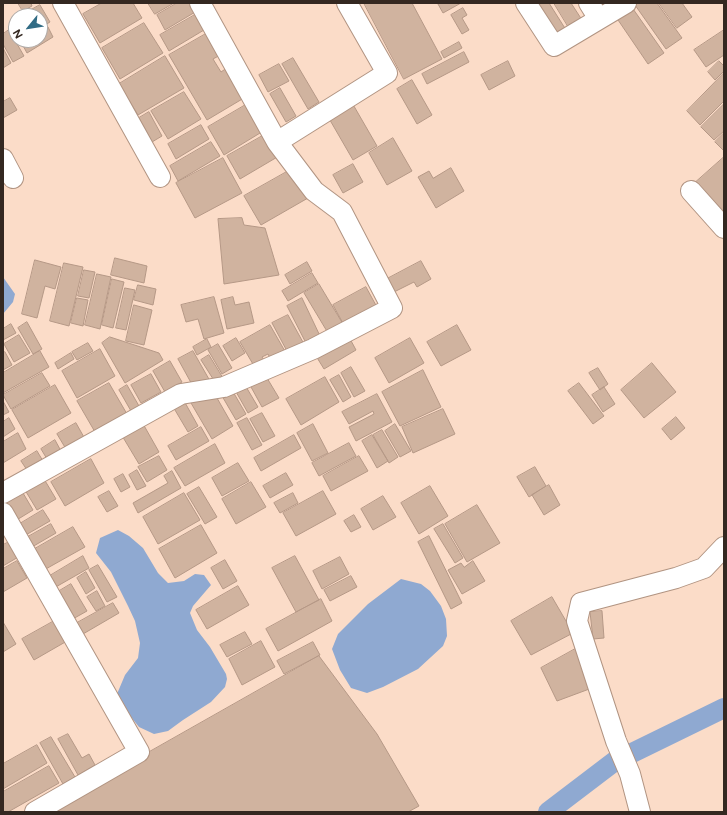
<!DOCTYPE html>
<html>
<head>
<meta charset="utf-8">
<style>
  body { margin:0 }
  #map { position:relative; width:727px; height:815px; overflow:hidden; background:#fbdcc8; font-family:Figtree,sans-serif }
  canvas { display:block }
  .frame { position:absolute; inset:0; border:4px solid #342821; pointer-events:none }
  .north { position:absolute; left:8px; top:8px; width:40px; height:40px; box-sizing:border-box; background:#fff; border:1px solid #aea9a6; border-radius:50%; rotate:240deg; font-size:11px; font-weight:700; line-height:16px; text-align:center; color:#342821 }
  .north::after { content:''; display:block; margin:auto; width:14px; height:18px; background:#326c85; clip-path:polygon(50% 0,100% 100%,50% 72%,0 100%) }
</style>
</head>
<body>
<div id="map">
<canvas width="727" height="815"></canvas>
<div class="frame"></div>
<div class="north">N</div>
</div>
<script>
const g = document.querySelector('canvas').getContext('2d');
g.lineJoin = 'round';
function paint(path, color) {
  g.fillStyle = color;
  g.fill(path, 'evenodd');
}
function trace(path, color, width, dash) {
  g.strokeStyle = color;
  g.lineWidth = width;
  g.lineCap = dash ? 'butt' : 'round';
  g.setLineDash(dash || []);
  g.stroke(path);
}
paint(new Path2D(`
  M3 277 15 294 13 302 3 314Z
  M118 530 129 536 143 548 158 573 168 583 184 581 195 574 204 575 211 585 193 606 190 613 197 630 210 647 226 674 227 679 225 687 211 702 183 720 168 731 154 734 139 727 123 707 117 694 125 675 138 658 140 643 135 621 128 606 111 572 96 553 100 538Z
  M401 579 421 584 430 591 441 606 446 619 447 636 443 646 418 669 383 687 367 693 351 688 340 670 332 649 338 634 368 604Z`), '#8fa9d1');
trace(new Path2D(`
  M630 754 724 708
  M548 812 615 761`), '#8fa9d1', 20);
const building = new Path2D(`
  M18 3H31L32 6 23 11Z
  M102 3H133L142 18 100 43 83 14Z
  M148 3H174L155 14Z
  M177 3H199L202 8 165 30 157 15Z
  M364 3H412L442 59 404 79Z
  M439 3H461L443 13 438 4Z
  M536 3H549L568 33 559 39Z
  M554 3H571L584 23 571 31Z
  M639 3H657L682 38 666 49 635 5Z
  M659 3H682L692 17 677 28Z
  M40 5 50 22 40 28V16H20Z
  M631 6 664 53 648 64 616 17Z
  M463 8 467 15 462 18 469 30 462 34 451 15Z
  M200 12 209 27 169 51 160 35Z
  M144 23 163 53 120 79 102 48Z
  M48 27 53 37 27 53 21 42 25 40H40V31Z
  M9 30 24 56 13 62 3 44V34Z
  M724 30V55L706 67 694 50Z
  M211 31 224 53 213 59 221 72 231 65 249 95 207 120 169 55Z
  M459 42 462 48 444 58 441 52Z
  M3 48 11 63 3 68Z
  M464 52 469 62 427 84 422 74Z
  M165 56 184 88 138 115 119 84Z
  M293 58 319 102 308 109 282 64Z
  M508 61 515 76 489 90 481 75Z
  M719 61 724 66V71L715 80 708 72Z
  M279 64 289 81 268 92 259 75Z
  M724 73V101L700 125 687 111Z
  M412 80 432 115 417 124 397 89Z
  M280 88 296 116 286 122 270 94Z
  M184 92 201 119 168 139 151 111Z
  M10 98 17 110 3 118V102Z
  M351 101 377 146 353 160 327 115Z
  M249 103 265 130 224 155 208 127Z
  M724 104V131L714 140 701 127Z
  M149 112 162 136 152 142 139 118Z
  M201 125 209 139 176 159 168 144Z
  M724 133V151L715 142Z
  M266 134 279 156 240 179 227 156Z
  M393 138 412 171 387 185 369 153Z
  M211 142 220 156 178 181 170 166Z
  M724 157V212L696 182Z
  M223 158 242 193 195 218 176 183Z
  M353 164 363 182 343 193 333 175Z
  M451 168 464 191 436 208 418 177 429 171 433 178Z
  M292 169 308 198 261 225 244 196Z
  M242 218 244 225 265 228 279 275 224 284 218 219Z
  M115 258 147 266 144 283 111 275Z
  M35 260 61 267 55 289 45 286 37 318 22 314Z
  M421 261 431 279 417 287 414 282 394 292 387 279Z
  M307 262 312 271 290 284 285 275Z
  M64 263 83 267 69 326 50 321Z
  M84 270 95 272 89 298 78 296Z
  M312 273 318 283 288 301 282 291Z
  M97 274 111 277 100 329 85 325Z
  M112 279 124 282 113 328 102 325Z
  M319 284 343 324 328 333 304 293Z
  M138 285 156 289 153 305 134 300Z
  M366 287 378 309 345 327 333 305Z
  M125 288 135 290 126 330 116 328Z
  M214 297 224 333 204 339 198 319 186 322 181 305Z
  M233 297 235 305 249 302 254 323 227 329 221 300Z
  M77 298 88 300 83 326 71 323Z
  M302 298 321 338 307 345 287 306Z
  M134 305 152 310 144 345 126 341Z
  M288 315 304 344 288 353 272 323Z
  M27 322 42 349 33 354 18 328Z
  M11 324 16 333 3 340V329Z
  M270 325 286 353 272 362 268 354 262 357 267 365 257 371 240 342Z
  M457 325 471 350 441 366 427 342Z
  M19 335 30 353 14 362 4 344Z
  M110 337 159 353 163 360 125 383 102 343Z
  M349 337 356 350 324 369 316 356Z
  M236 338 245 353 232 361 223 346Z
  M410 338 424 363 389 383 375 358Z
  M207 339 211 347 197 355 193 347Z
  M88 343 93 351 77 360 72 352Z
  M218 344 232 368 222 374 208 350Z
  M100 349 115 376 77 398 62 371Z
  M40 351 49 367 3 393V373Z
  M193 351 210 381 195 390 178 359Z
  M5 352 12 365 3 370V353Z
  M71 353 74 359 58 369 55 363Z
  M209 355 223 378 215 382 201 360Z
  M170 361 182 382 165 392 153 371Z
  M652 363 676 392 644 418 621 390Z
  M351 367 365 391 354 397 341 373Z
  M598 368 608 384 600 390 589 373Z
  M423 370 441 407 400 426 382 392Z
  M42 373 50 386 11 409 3 395Z
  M151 374 161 392 141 403 131 385Z
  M339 375 351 397 343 402 330 380Z
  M325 377 339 402 301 425 286 399Z
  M267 378 279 398 262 407 251 387Z
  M109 383 127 414 95 432 77 401Z
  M579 383 604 416 593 424 568 391Z
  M55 385 71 413 28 438 12 410Z
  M127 385 139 406 131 411 119 390Z
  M245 385 258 407 248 413 235 390Z
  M604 387 615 404 603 412 592 395Z
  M232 390 246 414 236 420 222 396Z
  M213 391 233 426 212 439 191 403Z
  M377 394 392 422 356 441 349 427 374 414 373 411 349 424 342 412Z
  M183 399 198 426 188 432 172 405Z
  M3 401 9 412 3 415Z
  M443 409 455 434 413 453 402 427Z
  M262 413 275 436 263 442 250 419Z
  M676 417 685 428 671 440 662 429Z
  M9 418 15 429 3 437V422Z
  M247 418 262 445 252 450 237 423Z
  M142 422 159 452 139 464 121 434Z
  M76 423 85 439 66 449 57 434Z
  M313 424 328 453 312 461 297 433Z
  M395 424 411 451 400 457 385 431Z
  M201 427 209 441 176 460 168 446Z
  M382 430 398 457 389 463 373 435Z
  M18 433 26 449 3 463V442Z
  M294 435 301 448 261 471 254 458Z
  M372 435 388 461 377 468 362 441Z
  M55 440 61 451 47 459 41 449Z
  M349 443 356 456 319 476 312 463Z
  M215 444 225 463 185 486 174 468Z
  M37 451 43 461 27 470 21 461Z
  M159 456 167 470 147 482 138 467Z
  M359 456 368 471 331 491 323 476Z
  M91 459 104 483 65 506 51 482Z
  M238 463 249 481 222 496 212 478Z
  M535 467 546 486 529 497 517 477Z
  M137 470 146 486 137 490 129 475Z
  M172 471 181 488 138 513 133 503 168 483 164 476Z
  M286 473 293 485 270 498 263 486Z
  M123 474 130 487 121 492 114 479Z
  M44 479 56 499 37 510 25 490Z
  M251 482 266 507 236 524 222 499Z
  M549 485 560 505 544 515 532 495Z
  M430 486 448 516 419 534 401 503Z
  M199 487 217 517 205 524 187 494Z
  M109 491 118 506 107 512 98 497Z
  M323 491 336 514 296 536 283 513Z
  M23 493 33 510 15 521 5 503Z
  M184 493 200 520 158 544 143 517Z
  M293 493 298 503 280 513 274 503Z
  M383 496 396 517 373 530 361 509Z
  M477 505 500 543 467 562 445 524Z
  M43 510 50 521 24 536 18 525Z
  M354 515 361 527 351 532 344 521Z
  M51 524 56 533 32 547 26 538Z
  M443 524 463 558 455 563 434 529Z
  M201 525 217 553 175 578 159 549Z
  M73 527 85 547 44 570 33 550Z
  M429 536 462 603 451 609 418 542Z
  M11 541 20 556 3 566V545Z
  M83 556 89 568 54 588 48 577Z
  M295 556 319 600 296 612 272 568Z
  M340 557 349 574 322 589 313 571Z
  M225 560 237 581 223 589 211 568Z
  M17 561 27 578 3 592V569Z
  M473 561 485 581 462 594 448 570 461 563 464 567Z
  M98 565 117 597 107 602 89 570Z
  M86 572 95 588 86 594 77 578Z
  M351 576 357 587 330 601 324 590Z
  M71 584 87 611 71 620 56 593Z
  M238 586 249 605 207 629 196 610Z
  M97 591 105 606 96 611 87 597Z
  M552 597 573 633 531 655 511 621Z
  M321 599 332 621 278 651 266 629Z
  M113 603 119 613 83 634 77 623Z
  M602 611 604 638 593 639 590 612Z
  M56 620 67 641 34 660 22 639Z
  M3 622 16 644 3 652Z
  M245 632 252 644 227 657 220 645Z
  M261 641 275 667 242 685 229 659Z
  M313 642 320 655 284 674 277 661Z
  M577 648 592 688 557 701 541 668Z
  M319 656 377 734 419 806 408 812H43Z
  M68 734 82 758 89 754 95 765 78 775 58 739Z
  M51 737 75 777 63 784 40 743Z
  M37 745 47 763 3 789V764Z
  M49 766 59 783 8 812H3V792Z`);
paint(building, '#d0b39f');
trace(building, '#b59886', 1);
const minor = new Path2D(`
  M63 3 160 177
  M200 3 277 142 387 73 347 3
  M526 3 554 46 626 3
  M589 3 599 19
  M3 159 13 178
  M691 191 724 228
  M3 493 181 394 224 387 313 349 392 308 342 212 314 191 277 142
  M3 513 139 752 35 812
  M640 812 630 774 616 741 577 621 581 603 676 578 704 568 724 547`);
trace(minor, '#b19482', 22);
trace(minor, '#fff', 20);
</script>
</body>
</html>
